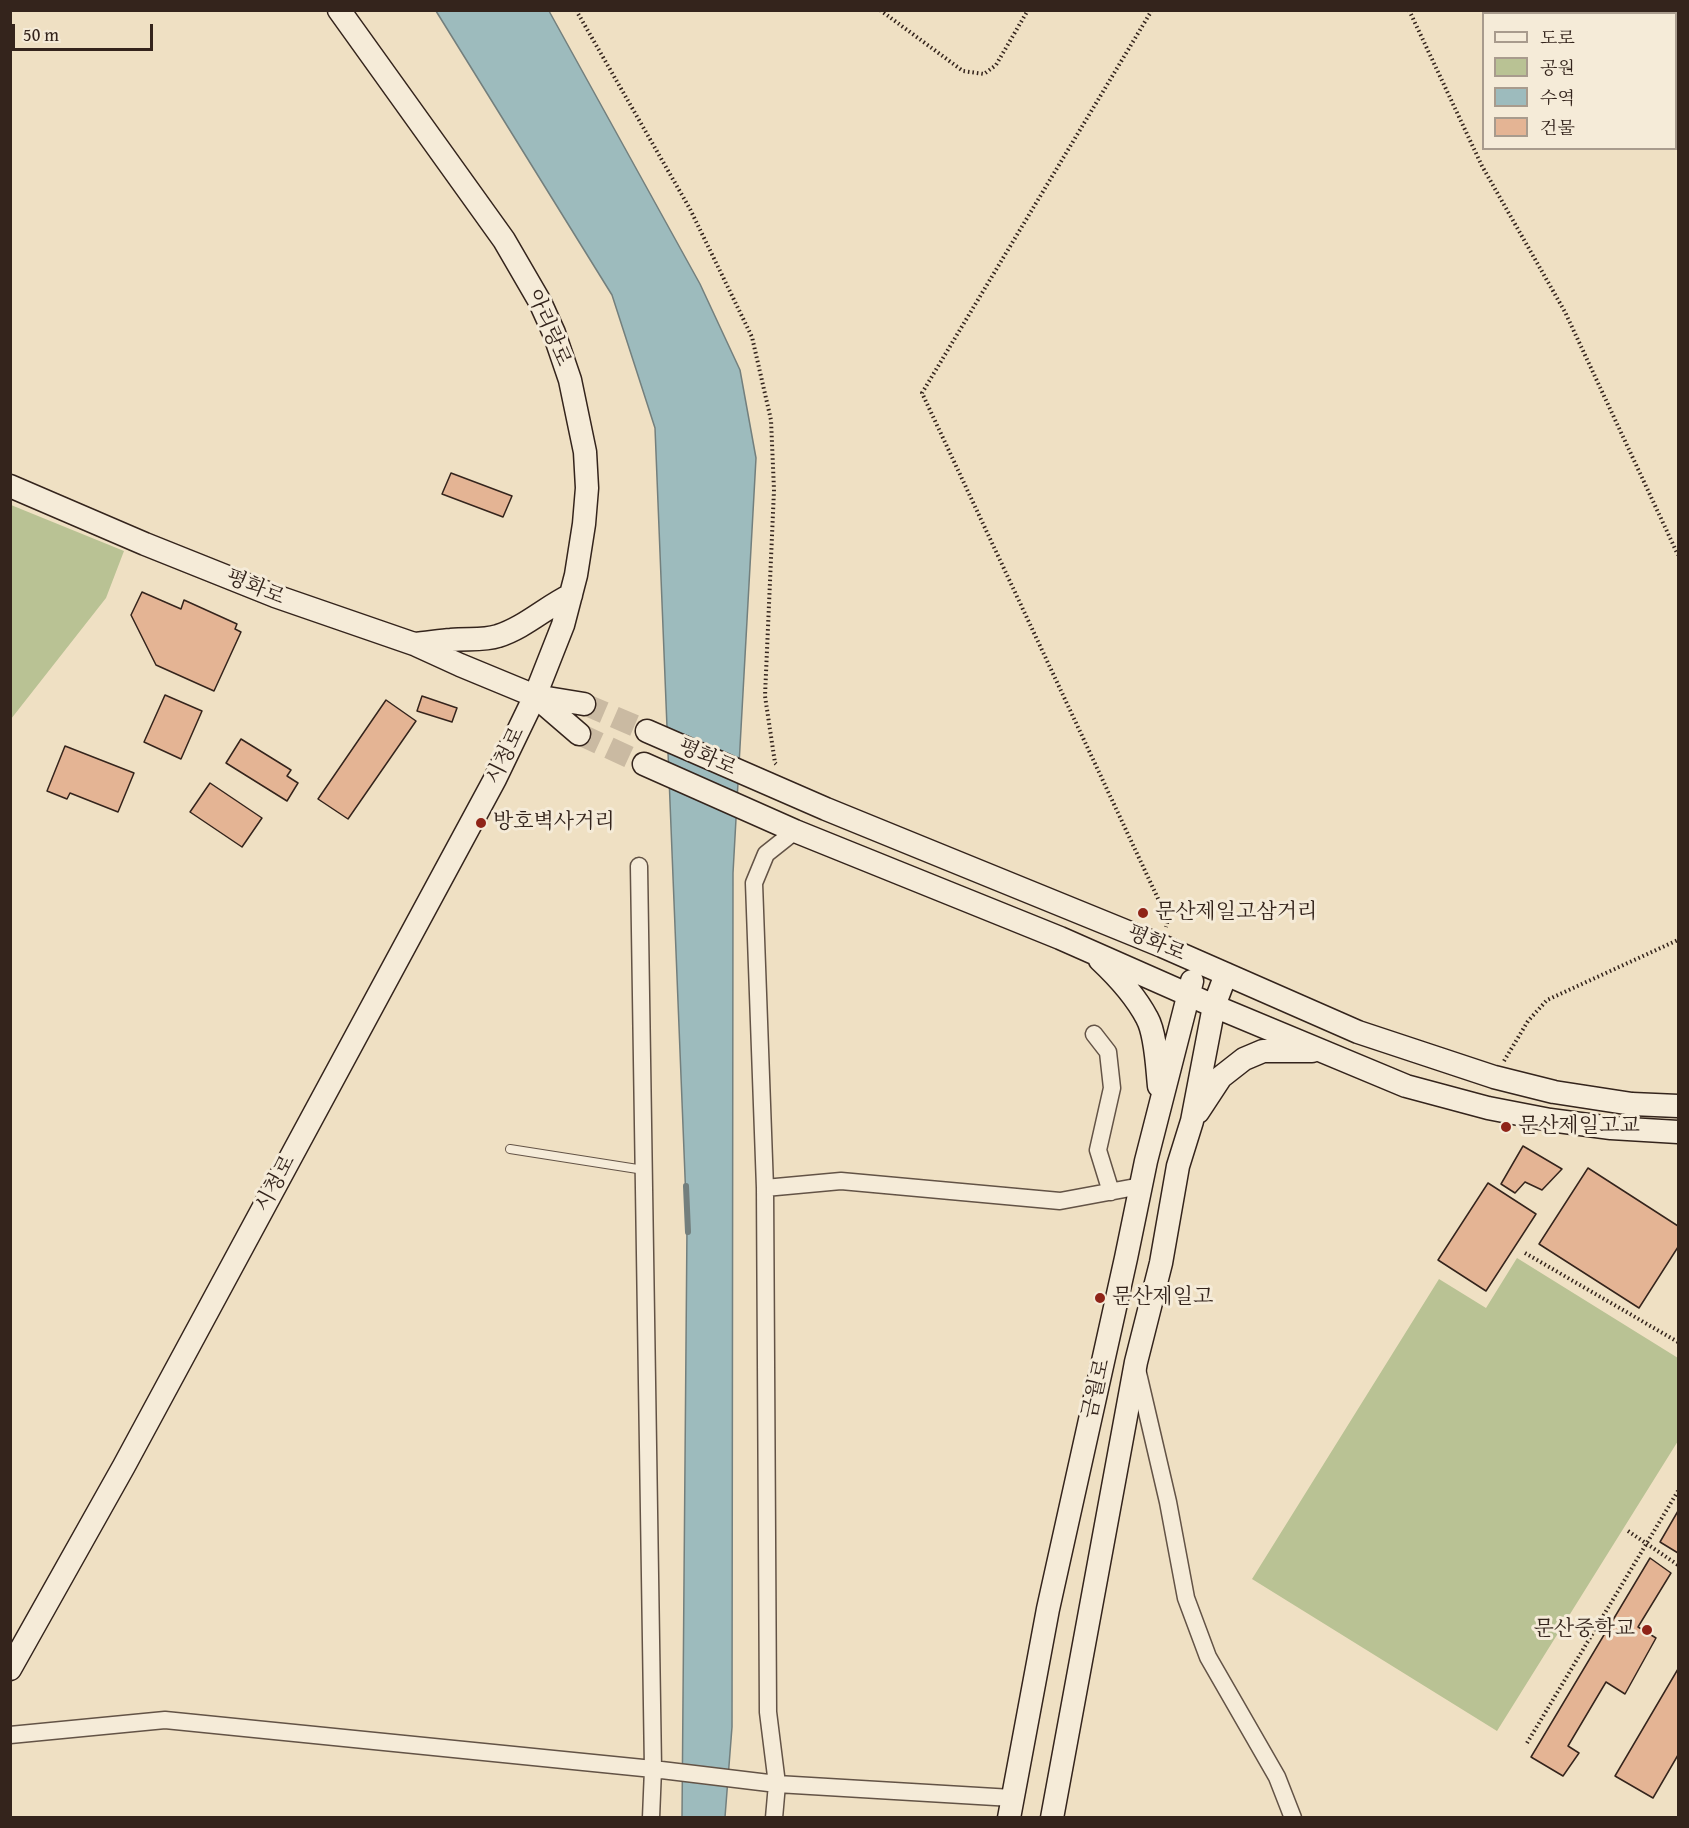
<!DOCTYPE html>
<html>
<head>
<meta charset="utf-8">
<style>
  body { margin:0 }
  #map { position:relative; width:1689px; height:1828px; overflow:hidden; background:#efe0c3; font-family:"Gentium Book Plus","Noto Serif KR",serif }
  canvas { display:block }
  .frame { position:absolute; inset:0; border:12px solid #34241c; pointer-events:none }
  .legend { position:absolute; left:1482px; top:12px; width:195px; height:138px; box-sizing:border-box; background:#f5ebd8; border:2px solid #a89b8d; margin:0; padding:8px 10px; list-style:none; font-size:18px; color:#34241c }
  .legend li { display:flex; align-items:center; gap:12px; height:30px }
  .legend b { width:30px; border:2px solid #a89b8d }
  .scale { position:absolute; left:12px; top:24px; width:141px; height:27px; box-sizing:border-box; border:3px solid #34241c; border-top:0; padding-left:8px; font-size:18px; line-height:21px; white-space:nowrap; color:#34241c; -webkit-text-stroke:4px #f5ebd8; paint-order:stroke }
</style>
</head>
<body>
<div id="map">
<canvas width="1689" height="1828"></canvas>
<div class="frame"></div>
<ul class="legend">
<li><b style="height:8px;background:#f5ebd8"></b>도로</li>
<li><b style="height:16px;background:#b9c294"></b>공원</li>
<li><b style="height:16px;background:#9dbbbd"></b>수역</li>
<li><b style="height:16px;background:#e4b494"></b>건물</li>
</ul>
<div class="scale">50 m</div>
</div>
<script>
const g = document.querySelector('canvas').getContext('2d');
g.lineJoin = 'round';
function paint(path, color) {
  g.fillStyle = color;
  g.fill(path, 'evenodd');
}
function trace(path, color, width, dash) {
  g.strokeStyle = color;
  g.lineWidth = width;
  g.lineCap = dash ? 'butt' : 'round';
  g.setLineDash(dash || []);
  g.stroke(path);
}
function label(font, color, halo, rows, align = 'center') {
  g.font = font + ' "Gentium Book Plus","Noto Serif KR",serif';
  g.lineWidth = 6;
  g.setLineDash([]);
  g.textBaseline = 'middle';
  g.strokeStyle = halo;
  g.fillStyle = color;
  for (const [text, x, y, turn = 0] of rows) {
    g.save();
    g.translate(x, y);
    g.rotate((+turn || 0) * Math.PI / 180);
    g.textAlign = isNaN(turn) ? turn : align;
    if (halo) g.strokeText(text, 0, 0);
    g.fillText(text, 0, 0);
    g.restore();
  }
}
paint(new Path2D(`
  M11 505 124 551 106 598 11 719Z
  M1517 1258 1678 1358V1441L1497 1731 1252 1579 1439 1279 1486 1308Z`), '#b9c294');
const water = new Path2D(`
  M436 11H549L700 284 740 370 756 458 733 873 732 1727 725 1817H682L687 1226 655 428 612 295Z`);
paint(water, '#9dbbbd');
trace(water, '#737f7d', 1.5);
trace(new Path2D(`
  M686 1186 688 1232`), '#737f7d', 6);
const building = new Path2D(`
  M451 473 512 496 503 517 442 494Z
  M142 592 181 609 184 600 237 624 235 629 241 632 214 691 156 665 131 615Z
  M165 695 202 711 181 759 144 742Z
  M422 696 457 708 452 722 417 711Z
  M386 700 416 721 348 819 318 799Z
  M241 739 291 770 287 776 298 783 287 801 226 763Z
  M65 746 134 773 118 812 70 793 67 799 47 791Z
  M210 783 262 818 242 847 190 812Z
  M1523 1146 1562 1169 1542 1190 1525 1182 1515 1193 1501 1184Z
  M1588 1168 1678 1226V1247L1639 1308 1539 1244Z
  M1488 1183 1536 1214 1486 1291 1438 1260Z
  M1678 1511V1553L1660 1542Z
  M1650 1558 1671 1573 1638 1627 1656 1638 1625 1694 1606 1682 1568 1746 1579 1753 1563 1776 1531 1757Z
  M1678 1669V1755L1653 1798 1615 1776Z`);
paint(building, '#e4b494');
trace(building, '#34241c', 1.5);
trace(new Path2D(`
  M584 704 647 731
  M579 734 644 764`), '#cabaa2', 22, [22, 11]);
const lane = new Path2D(`
  M510 1149 644 1170`);
const street = new Path2D(`
  M639 866 653 1769 651 1818
  M1094 1034 1108 1052 1112 1088 1098 1150 1111 1192
  M765 1188 841 1181 1060 1201 1141 1186
  M1137 1369 1168 1502 1186 1598 1208 1657 1277 1777 1293 1818
  M10 1735 165 1720 653 1769 777 1784 1012 1798
  M774 1818 777 1784 768 1712 765 1188 754 883 766 854 795 831`);
const secondary = new Path2D(`
  M10 486 145 544 275 596 414 644 460 665 535 696 584 704
  M414 644C426 643 439 641 451 640 467 638 483 641 498 636 524 628 546 607 571 595
  M536 697 579 734
  M647 731 826 809 1162 946 1358 1032 1494 1077 1554 1092 1632 1104 1678 1106
  M644 764 795 831 1060 938 1214 1006 1406 1086 1488 1108 1550 1120 1611 1128 1678 1132
  M1100 960C1117 976 1136 997 1147 1018 1156 1034 1157 1067 1159 1086
  M1198 1112 1221 1077 1244 1059 1263 1051H1312
  M10 1669 124 1466 495 779 535 696 563 625 576 575 584 524 587 488 585 452 570 380 554 333 540 302 504 240 339 10
  M1009 1818 1048 1609 1126 1258 1146 1161 1192 981
  M1052 1818 1136 1362 1161 1263 1178 1166 1192 1121 1214 1006 1226 974`);
trace(lane, '#635346', 10);
trace(street, '#635346', 19);
trace(secondary, '#34241c', 25);
trace(new Path2D(`
  M576 10 690 209 752 337 771 420 774 490 765 696 775 763 776 764
  M880 10 963 71 984 74 996 65 1028 10
  M1152 10 922 393 1168 920 1166 927
  M1409 10 1482 166 1565 312 1678 555
  M1504 1061 1528 1021 1547 1000 1678 940
  M1525 1253 1678 1342
  M1628 1531 1678 1565
  M1527 1743 1678 1491`), '#34241c', 4, [1.5, 3]);
trace(lane, '#f5ebd8', 8);
trace(street, '#f5ebd8', 16);
trace(secondary, '#f5ebd8', 22);
for (const [x, y, r, color] of [
  [481,823,6,"#8f2418"],
  [1143,913,6,"#8f2418"],
  [1506,1127,6,"#8f2418"],
  [1100,1298,6,"#8f2418"],
  [1647,1630,6,"#8f2418"]
]) {
  const dot = new Path2D();
  dot.arc(x, y, r, 0, 2 * Math.PI);
  g.fillStyle = color;
  g.fill(dot);
  trace(dot, '#f5ebd8', 2);
}
label('21px', '#34241c', '#f5ebd8', [
  ["아리랑로",548,328,67],
  ["평화로",255,588,22],
  ["시청로",506,756,-64],
  ["평화로",707,758,24],
  ["평화로",1156,944,23],
  ["시청로",276,1184,-62],
  ["금월로",1097,1389,-77]
]);
label('21px', '#34241c', '#f5ebd8', [
  ["방호벽사거리",493,823],
  ["문산제일고삼거리",1155,913],
  ["문산제일고교",1518,1127],
  ["문산제일고",1112,1298],
  ["문산중학교",1635,1630,"right"]
], 'left');
</script>
</body>
</html>
